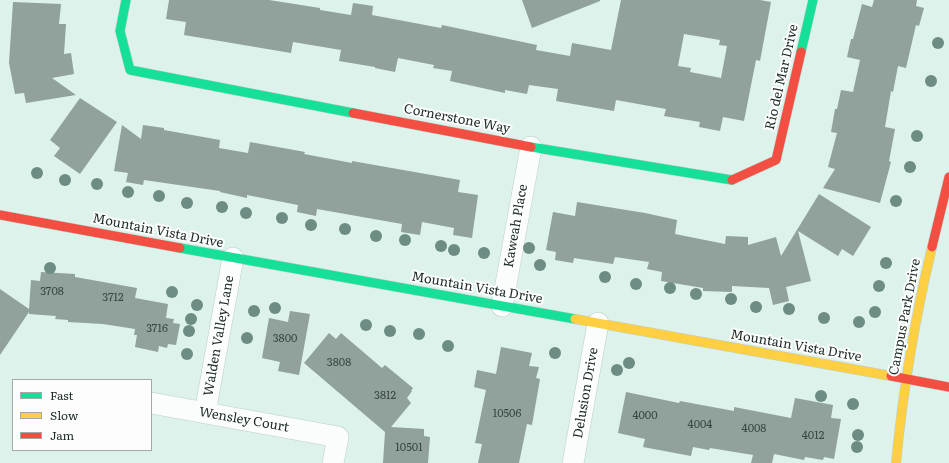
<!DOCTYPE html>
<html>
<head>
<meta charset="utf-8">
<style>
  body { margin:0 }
  #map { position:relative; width:949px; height:463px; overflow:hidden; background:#dcf2ea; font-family:Literata,serif }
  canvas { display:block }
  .legend { position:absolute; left:12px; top:379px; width:140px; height:72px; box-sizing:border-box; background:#fdfdfd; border:1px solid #a3a9a7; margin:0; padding:5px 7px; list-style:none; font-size:12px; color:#1c2b26 }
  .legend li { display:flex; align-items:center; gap:8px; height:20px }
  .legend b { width:20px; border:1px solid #a3a9a7 }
</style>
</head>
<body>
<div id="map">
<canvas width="949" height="463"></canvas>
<ul class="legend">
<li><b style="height:5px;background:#16e098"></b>Fast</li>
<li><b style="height:5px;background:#ffcf43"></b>Slow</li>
<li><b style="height:5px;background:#f24e42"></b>Jam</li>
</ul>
</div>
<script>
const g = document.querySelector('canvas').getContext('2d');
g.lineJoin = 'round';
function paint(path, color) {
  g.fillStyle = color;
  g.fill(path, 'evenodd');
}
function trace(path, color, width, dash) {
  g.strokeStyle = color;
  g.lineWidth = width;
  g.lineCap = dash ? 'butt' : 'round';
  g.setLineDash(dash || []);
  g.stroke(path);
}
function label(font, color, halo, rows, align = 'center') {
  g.font = font + ' Literata,serif';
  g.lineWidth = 4;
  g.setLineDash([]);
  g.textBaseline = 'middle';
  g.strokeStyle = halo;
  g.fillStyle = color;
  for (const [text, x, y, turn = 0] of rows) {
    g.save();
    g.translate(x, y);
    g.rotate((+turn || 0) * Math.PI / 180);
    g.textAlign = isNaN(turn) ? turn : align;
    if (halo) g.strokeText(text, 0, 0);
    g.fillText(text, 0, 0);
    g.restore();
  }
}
paint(new Path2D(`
  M169 0H269L320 8V10L351 15 353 3 373 6 372 15 441 28 442 25 537 45 536 50 570 56 572 43 611 50 621 0H760L771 2 760 61 756 60 744 121 723 117 720 131 699 127 700 122 664 116 666 109 616 100 614 111 556 101 558 89 529 85 527 94 505 90V93L450 81 452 71 433 68 434 65 398 58 395 72 375 68V67L339 61 341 50 293 42 291 53 184 35 186 22 166 19ZM684 34 720 40 719 45 727 46 721 78 690 72 691 68 678 66Z
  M522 0H600V1L532 28Z
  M874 0H917L916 6 924 8 919 26 916 25 906 68 898 66 893 92 891 91 885 127 895 129 889 161 891 162 880 203 823 188 835 169 828 167 837 133 831 132 835 109H837L841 90 853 92 860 60 847 57 851 39H853L862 4 872 7Z
  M13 2 61 4 59 24H66L64 54 71 53 74 74 52 78 76 95 26 103 24 93 15 94 9 63Z
  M80 98 117 122 80 174 54 156 60 148 50 140Z
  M122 125 141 139 143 125 164 128V130L220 140 219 148 248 153 250 142 305 152 304 154 352 163V161L460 180 458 192 478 195 472 238 453 235 454 228 422 222 420 235 401 232 402 224 317 209 316 216 297 212 298 205 247 195V198L220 192V191L144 180 143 185 126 182 128 173 114 171Z
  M819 194 871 227 853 256 842 249 838 256 798 231 811 281 786 287 789 301 773 305 769 288 732 286V292L703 291V288L661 281 662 272 647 269 649 262 615 257 613 264 574 258 573 263 555 260 556 252 546 250 553 212 575 216 577 202 645 213 677 220 675 234 725 244 726 236 748 237V245L776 237 781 256Z
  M41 272 75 274V277L137 288 135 298 168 304 166 318 174 319 173 323 180 324 176 345 168 344 167 348 159 346 158 352 135 347 137 335H134L135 329 103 324 68 322V320L55 319 56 316 29 314V312L0 355V289L29 309 31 280 40 281Z
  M290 311 310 314 299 375 278 371 280 362 262 358 269 318 288 322Z
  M329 333 336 339 341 333 382 368 385 365 413 388 411 391H412L407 398 411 403 391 427 424 429V436L430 437 428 463H383L385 432 304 363Z
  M501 347 532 353 529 366 539 367 536 378 540 379 532 425 527 424 519 463H478L482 444 475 443 486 390 474 387 477 370 496 374Z
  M626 392 679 403 680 401 734 411V407L791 418 795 398 833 405 831 418 841 419 834 459 824 457 823 460 805 457 804 460 774 454 772 463H751L753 455 710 448 709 450 693 447 691 456 643 447 645 439 618 433Z`), '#91a19b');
const street = new Path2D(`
  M502 306 531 147
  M151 403 338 437 333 463
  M205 413 233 258
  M573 463 598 323`);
const fast = new Path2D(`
  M126 0 120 31 130 70 353 113
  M801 52 813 0
  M531 147 732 180
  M180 248 575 319`);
const slow = new Path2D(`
  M575 319 891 376
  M896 463C903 390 915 318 932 247`);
const jam = new Path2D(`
  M353 113 531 147
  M732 180 776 160 801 52
  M0 215 180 248
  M932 247 949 177
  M891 376 949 387`);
trace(street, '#bdcec8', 22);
trace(fast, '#bdcec8', 10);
trace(slow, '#bdcec8', 10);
trace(jam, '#bdcec8', 10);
trace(street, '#fafdfc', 21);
trace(fast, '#16e098', 9);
trace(slow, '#ffcf43', 9);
trace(jam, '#f24e42', 9);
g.fillStyle = '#6d8c83';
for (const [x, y] of [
  [938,43],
  [931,81],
  [917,136],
  [910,167],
  [37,173],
  [65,180],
  [97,184],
  [128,192],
  [159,196],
  [896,201],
  [187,203],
  [222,207],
  [246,213],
  [282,218],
  [311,225],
  [345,229],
  [376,236],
  [405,240],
  [441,246],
  [529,248],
  [454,250],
  [484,253],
  [886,263],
  [540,265],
  [50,268],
  [605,277],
  [636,284],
  [879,286],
  [670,288],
  [172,292],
  [696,294],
  [731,299],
  [197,305],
  [756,307],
  [275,308],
  [789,309],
  [254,311],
  [875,312],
  [824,318],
  [191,319],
  [859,322],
  [366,325],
  [189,331],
  [390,331],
  [419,334],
  [247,338],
  [448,346],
  [555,353],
  [187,354],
  [629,363],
  [617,370],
  [821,396],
  [853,404],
  [858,435],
  [857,447]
]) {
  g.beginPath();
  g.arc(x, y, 6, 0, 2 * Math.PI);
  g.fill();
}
label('11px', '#394843', null, [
  ["3708",52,292],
  ["3712",113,298],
  ["3716",157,329],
  ["3800",285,339],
  ["3808",339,363],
  ["3812",385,396],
  ["10506",507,414],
  ["4000",645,416],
  ["4004",700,425],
  ["4008",754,429],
  ["4012",813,436],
  ["10501",409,448]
]);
label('13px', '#1c2b26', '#fdfdfd', [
  ["Rio del Mar Drive",782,77,-77],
  ["Cornerstone Way",457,119,11],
  ["Kaweah Place",516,226,-80],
  ["Mountain Vista Drive",158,231,11],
  ["Mountain Vista Drive",477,288,10],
  ["Campus Park Drive",905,317,-79],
  ["Walden Valley Lane",219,336,-80],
  ["Mountain Vista Drive",796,346,10],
  ["Delusion Drive",586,393,-80],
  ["Wensley Court",244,420,10]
]);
</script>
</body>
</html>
